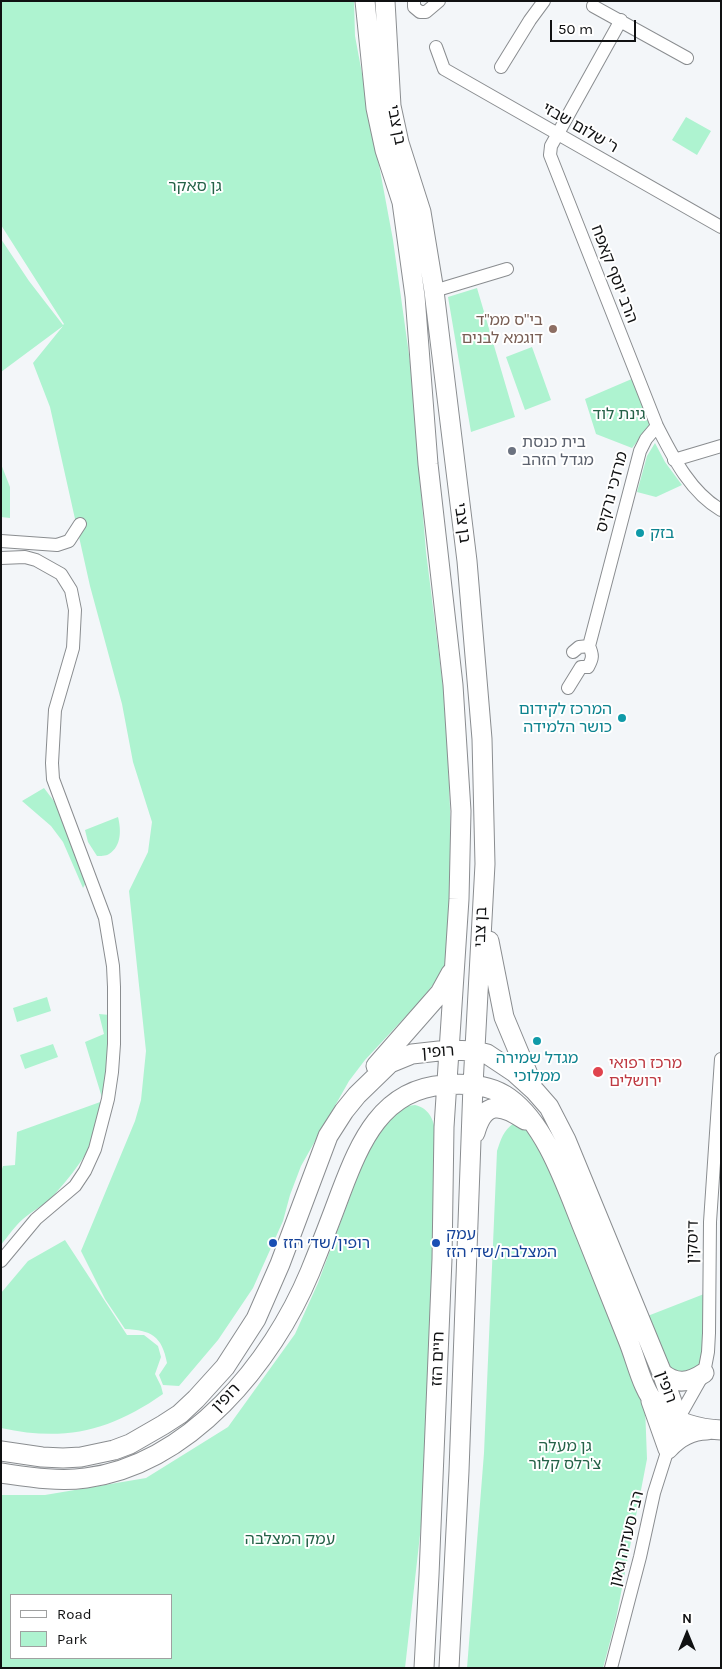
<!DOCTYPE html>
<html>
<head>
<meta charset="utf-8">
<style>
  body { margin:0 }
  #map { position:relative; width:722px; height:1669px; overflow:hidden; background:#f3f6f9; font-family:Karla,sans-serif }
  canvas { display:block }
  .frame { position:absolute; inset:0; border:2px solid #101112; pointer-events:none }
  .legend { position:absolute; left:10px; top:1594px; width:162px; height:65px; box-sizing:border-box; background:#fff; border:1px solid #9fa0a0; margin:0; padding:6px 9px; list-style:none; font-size:15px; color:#101112 }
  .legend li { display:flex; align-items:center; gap:10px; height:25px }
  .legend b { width:25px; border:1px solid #9fa0a0 }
  .north { position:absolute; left:662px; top:1609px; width:50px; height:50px; -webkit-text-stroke:4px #fff; paint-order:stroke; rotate:0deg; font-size:14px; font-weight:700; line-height:20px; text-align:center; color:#101112 }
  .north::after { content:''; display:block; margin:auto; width:18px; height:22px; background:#101112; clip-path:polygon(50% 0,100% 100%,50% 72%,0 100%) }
  .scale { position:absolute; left:550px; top:20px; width:86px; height:22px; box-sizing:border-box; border:2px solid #101112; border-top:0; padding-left:6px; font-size:15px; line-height:18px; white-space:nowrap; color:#101112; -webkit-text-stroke:4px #fff; paint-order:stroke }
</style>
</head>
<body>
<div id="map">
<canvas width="722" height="1669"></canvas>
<div class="frame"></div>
<ul class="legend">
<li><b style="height:6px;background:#fff"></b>Road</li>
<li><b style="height:14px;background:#aef3d0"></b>Park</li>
</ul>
<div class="north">N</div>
<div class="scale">50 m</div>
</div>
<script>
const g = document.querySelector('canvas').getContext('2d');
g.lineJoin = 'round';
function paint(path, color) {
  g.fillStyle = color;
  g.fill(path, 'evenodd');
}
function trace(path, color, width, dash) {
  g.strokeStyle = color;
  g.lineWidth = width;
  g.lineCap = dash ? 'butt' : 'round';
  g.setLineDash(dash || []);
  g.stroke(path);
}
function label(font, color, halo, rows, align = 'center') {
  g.font = font + ' Karla,"Noto Sans Hebrew",sans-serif';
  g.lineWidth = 4;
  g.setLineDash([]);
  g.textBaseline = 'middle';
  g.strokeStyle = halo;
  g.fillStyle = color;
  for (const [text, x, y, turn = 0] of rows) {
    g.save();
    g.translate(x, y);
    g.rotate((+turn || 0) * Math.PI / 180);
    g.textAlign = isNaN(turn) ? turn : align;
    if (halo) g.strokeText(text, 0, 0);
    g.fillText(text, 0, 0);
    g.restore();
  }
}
paint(new Path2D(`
  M1 1H354L355 36 393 240 411 369 426 552 446 710 450 808 451 920 447 963 436 981 420 1001 365 1060 349 1081 301 1166 290 1195 283 1221 253 1288 218 1340 179 1386 163 1385 159 1375 167 1363C162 1336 151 1330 125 1329L105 1299 81 1251 135 1121 141 1100 146 1051 129 891 148 852 152 822 133 762 122 704 90 586 50 407 33 363 63 326 1 372V239L29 281 63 325 64 324 1 225Z
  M686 117 711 131 697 155 672 140Z
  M477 288 515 417 471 432 448 297Z
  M532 347 551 400 525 410 506 357Z
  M634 378 652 423 632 448 596 434 585 399Z
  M655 443 665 462 682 485 656 497 637 492 647 456Z
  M1 464 10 487V518L1 517Z
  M44 788 63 813 88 879 83 888 63 842 51 826 22 801Z
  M118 817C121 829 122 846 109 854 106 856 100 856 97 856L88 842 85 830Z
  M47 997 51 1011 17 1022 13 1008Z
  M99 1014 110 1015C110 1045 113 1078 106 1107 99 1140 74 1174 51 1198 43 1206 32 1211 23 1219 15 1226 8 1236 1 1245V1172L3 1166 15 1165 17 1132 103 1101 85 1042 104 1034Z
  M53 1044 58 1057 25 1069 20 1055Z
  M415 1105C430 1109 433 1119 436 1133V1393L405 1668H1V1495H45L146 1478 228 1427 295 1334 318 1283 373 1135C385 1119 393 1107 415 1105ZM11 1595H171V1658H11Z
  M514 1123 522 1126 537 1136 645 1406 647 1459 616 1619 603 1668H467L484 1453 497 1151C501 1139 503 1131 514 1123Z
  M65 1240 127 1335H144L158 1346 161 1357 155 1374 161 1386 163 1394C110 1431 65 1442 1 1428V1293L28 1261Z
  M704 1294 705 1342 701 1366 682 1372 671 1371 645 1317Z`), '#aef3d0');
const street = new Path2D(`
  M414 1V7L420 12H426L439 1
  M593 6 687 58
  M621 20 551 146 550 155 657 426C673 457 690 492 721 510
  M436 47 444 69 721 227
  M501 67 530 20 544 1
  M434 291 507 269
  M674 460 721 446
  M1 541 57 545 69 541 80 524
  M1 558 25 557 36 560 61 574 71 590 75 610 73 648 55 710 52 763 53 779 105 918 113 966 114 987V1044L112 1072 108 1099 95 1149 85 1171 75 1186 36 1219 1 1261
  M589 646 640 451 646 439 657 426
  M568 688 581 667H588C593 658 593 655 589 646L579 647 573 652
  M611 1668 640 1557 654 1493 668 1449 678 1419 704 1373 708 1352 709 1333 710 1222 721 1059`);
const secondary = new Path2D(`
  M365 1 376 108 385 150 402 202 415 296 428 464 453 685 461 811 459 899 444 1127 442 1259 429 1575 424 1668
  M385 1 391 106 399 143 421 212 434 291 467 561 482 739 485 864 473 1085 459 1471 449 1668
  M489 941 504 1017 532 1084
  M376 1066 440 993 451 973
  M475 1133C484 1101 500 1103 525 1120
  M662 1373C676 1385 689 1383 704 1373
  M651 1401 668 1449C678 1438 691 1430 707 1430
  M1 1451 42 1457 63 1458 81 1457 114 1450 130 1444 163 1425 180 1414 196 1399 225 1367 256 1319 280 1264 328 1136 344 1111 357 1095 390 1063 412 1054 448 1050 475 1051 487 1054 514 1072 535 1091 549 1107 566 1140 662 1373 678 1419
  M1 1473C29 1477 58 1482 86 1478 190 1464 272 1363 310 1272 321 1245 331 1219 341 1192 360 1142 382 1089 444 1085 465 1083 491 1085 509 1098 548 1126 568 1192 586 1235 600 1270 614 1305 628 1340 637 1362 642 1390 658 1407 674 1423 700 1429 721 1430`);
trace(street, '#8a8d90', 14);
trace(secondary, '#8a8d90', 21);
trace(street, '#fff', 12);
trace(secondary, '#fff', 19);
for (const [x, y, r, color] of [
  [553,329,5,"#8d6e63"],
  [512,451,5,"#6b7280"],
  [640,533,5,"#0f9aa8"],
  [622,718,5,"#0f9aa8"],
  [537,1041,5,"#0f9aa8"],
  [598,1072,6,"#e0444e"],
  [273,1243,5,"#1a4fb4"],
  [436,1243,5,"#1a4fb4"]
]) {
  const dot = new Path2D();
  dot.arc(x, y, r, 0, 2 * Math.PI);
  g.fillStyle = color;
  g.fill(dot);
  trace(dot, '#fff', 2);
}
label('16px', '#101112', '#fff', [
  ["בן צבי",396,125,79],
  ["ר' שלום שבזי",580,128,30],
  ["הרב יוסף קאפח",614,274,69],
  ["מרדכי נרקיס",612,492,-75],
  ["בן צבי",462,523,82],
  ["בן צבי",481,927,-88],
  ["רופין",438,1052,-4],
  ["דיסקין",693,1242,-89],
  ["חיים הזז",438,1359,-88],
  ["רופין",666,1387,70],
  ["רופין",226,1398,-46],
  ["רבי סעדיה גאון",627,1539,-76]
]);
label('16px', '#256248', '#fff', [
  ["גן סאקר",195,186],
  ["גינת לוד",619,414],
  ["גן מעלה",565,1446],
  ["צ'רלס קלור",565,1464],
  ["עמק המצלבה",290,1539]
]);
label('16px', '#785e54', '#fff', [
  ["בי\"ס ממ\"ד",543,320],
  ["דוגמא לבנים",543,338]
], 'right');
label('16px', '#5b616d', '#fff', [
  ["בית כנסת",522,442],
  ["מגדל הזהב",522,460]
], 'left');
label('16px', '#0d838f', '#fff', [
  ["בזק",650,533],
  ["המרכז לקידום",612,709,"right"],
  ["כושר הלמידה",612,727,"right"],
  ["מגדל שמירה",537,1058,"center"],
  ["ממלוכי",537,1076,"center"]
], 'left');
label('16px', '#be3a42', '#fff', [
  ["מרכז רפואי",609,1063],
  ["ירושלים",609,1081]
], 'left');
label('16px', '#164399', '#fff', [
  ["עמק",446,1234],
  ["המצלבה/שד׳ הזז",446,1252],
  ["רופין/שד׳ הזז",283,1243]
], 'left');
</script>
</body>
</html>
